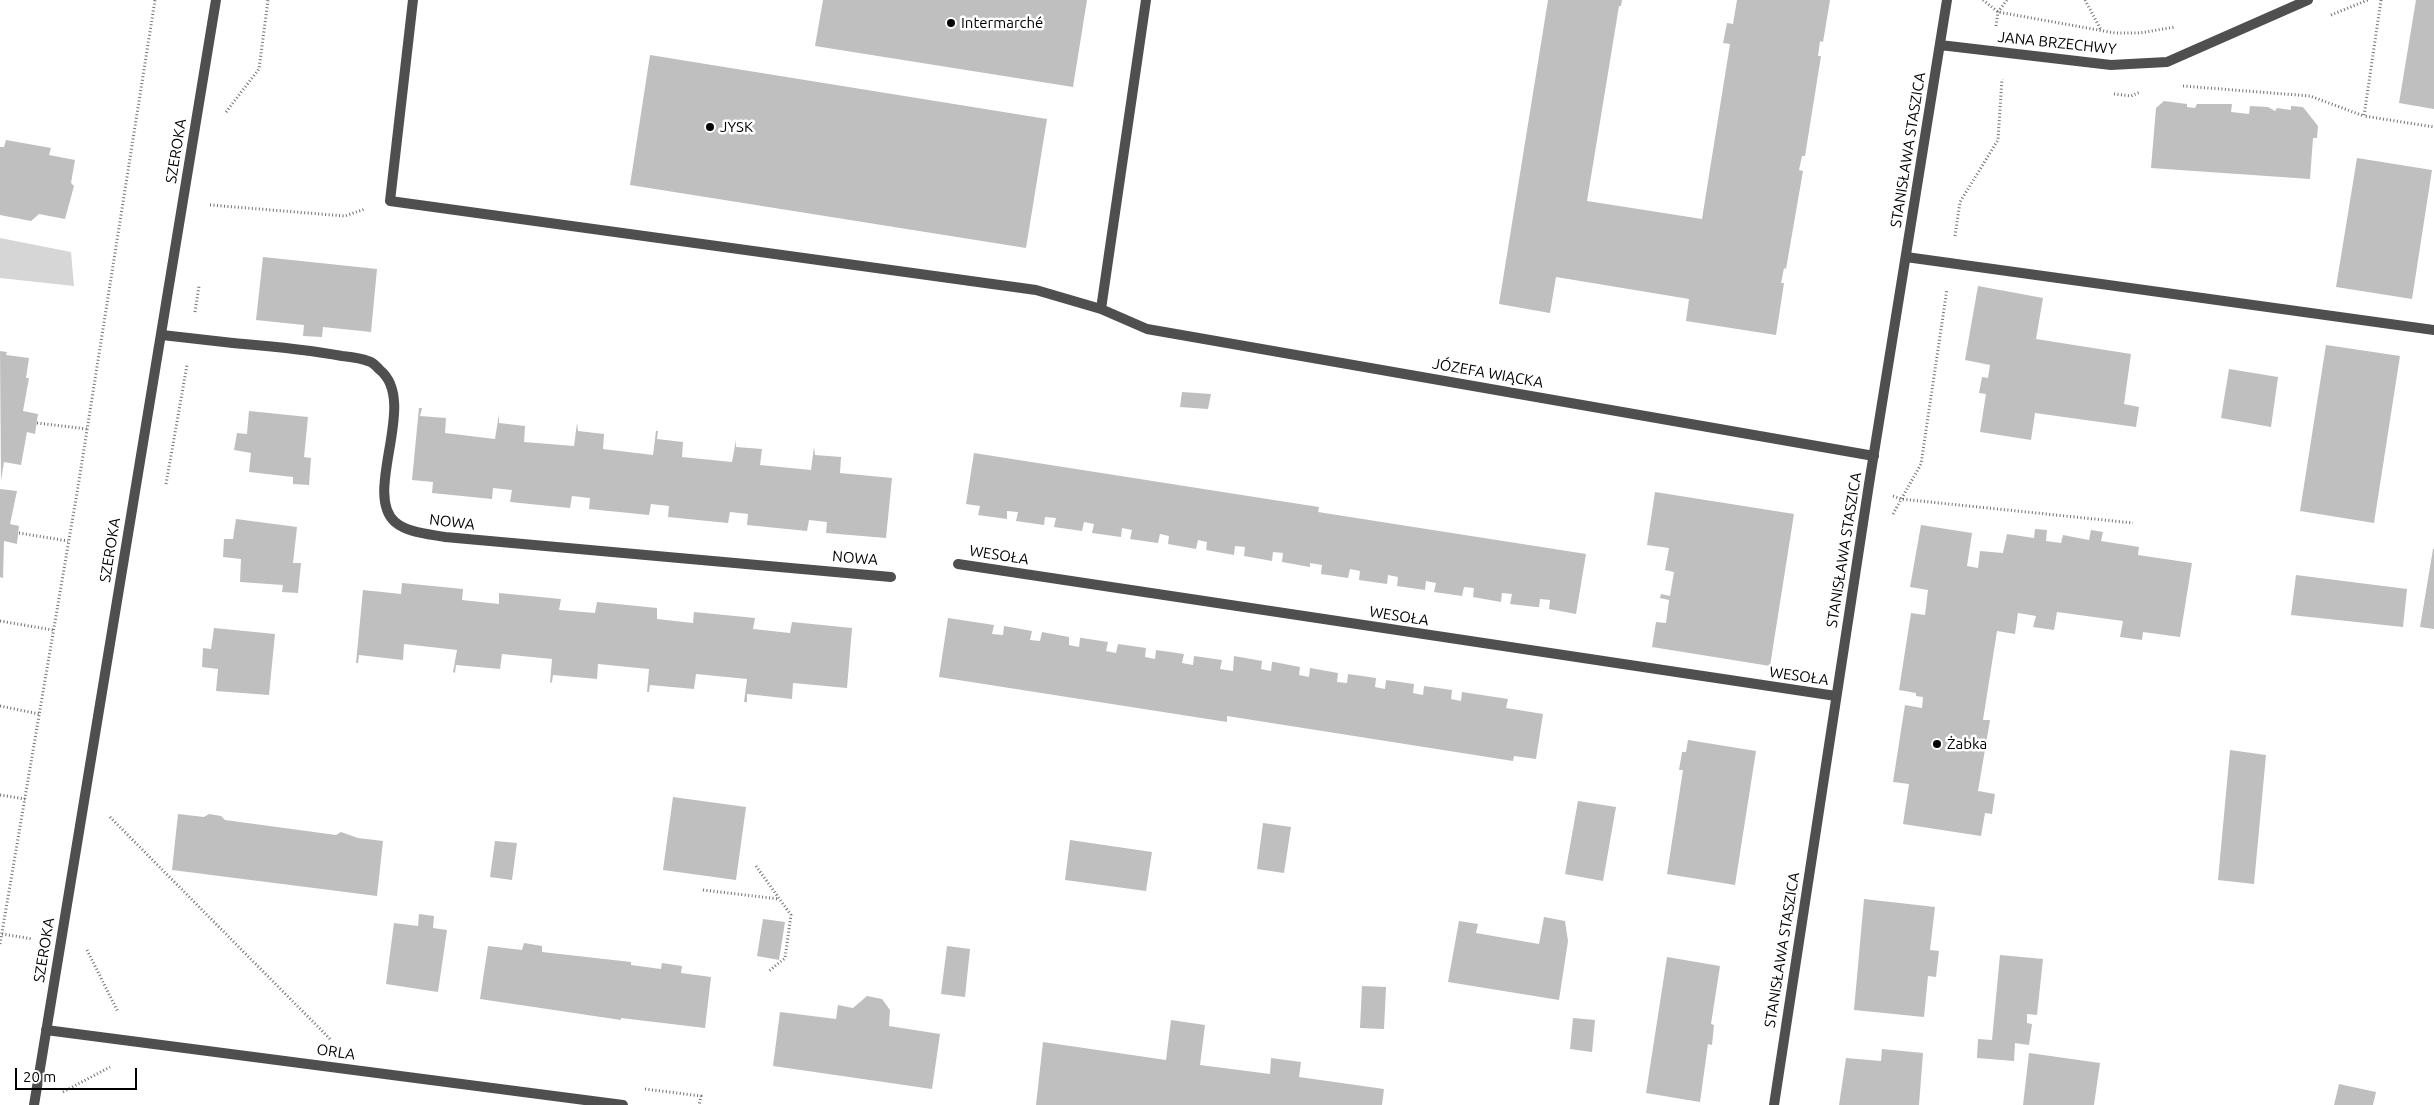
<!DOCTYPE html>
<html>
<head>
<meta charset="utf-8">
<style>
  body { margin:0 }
  #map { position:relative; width:2434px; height:1105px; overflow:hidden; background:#fff; font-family:Ubuntu,sans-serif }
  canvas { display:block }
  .scale { position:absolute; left:15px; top:1068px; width:122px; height:22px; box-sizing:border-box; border:2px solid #000; border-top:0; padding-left:6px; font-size:15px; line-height:18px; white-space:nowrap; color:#000; -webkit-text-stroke:4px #fff; paint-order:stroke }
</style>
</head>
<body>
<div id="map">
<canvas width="2434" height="1105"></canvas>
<div class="scale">20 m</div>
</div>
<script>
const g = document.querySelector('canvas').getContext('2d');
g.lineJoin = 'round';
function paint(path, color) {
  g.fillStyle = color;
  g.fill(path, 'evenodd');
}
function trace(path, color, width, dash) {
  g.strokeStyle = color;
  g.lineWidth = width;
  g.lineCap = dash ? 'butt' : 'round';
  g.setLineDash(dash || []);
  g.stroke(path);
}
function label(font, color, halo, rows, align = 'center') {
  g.font = font + ' Ubuntu,sans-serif';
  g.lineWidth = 5;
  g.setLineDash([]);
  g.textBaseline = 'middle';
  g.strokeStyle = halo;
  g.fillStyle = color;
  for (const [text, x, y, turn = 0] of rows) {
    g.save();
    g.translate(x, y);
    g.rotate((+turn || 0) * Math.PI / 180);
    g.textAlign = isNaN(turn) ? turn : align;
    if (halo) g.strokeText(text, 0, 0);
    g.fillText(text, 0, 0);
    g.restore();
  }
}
paint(new Path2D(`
  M0 238 71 252 74 286 0 278Z`), '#d6d6d6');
paint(new Path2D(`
  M823 0H1087L1073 87 815 46Z
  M1548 0H1622L1621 6H1619L1587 201 1702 219 1730 44 1723 43 1727 23 1733 24 1737 0H1830L1823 42 1820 41 1818 56H1821L1805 156H1802L1799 170 1803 171 1786 269 1784 268 1781 283H1784L1776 335 1686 321 1689 299 1556 277 1550 313 1499 304Z
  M2416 0H2434V109L2399 103Z
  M650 55 1047 119 1026 248 630 185Z
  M2164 101 2187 104V107L2195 108 2197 104H2232L2231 112 2249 114 2250 106 2268 107 2275 111 2277 108 2291 110V106L2303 107 2318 126 2317 138H2313L2310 179 2151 168 2156 108Z
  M6 140 51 148 49 155 75 160 71 183 74 186 65 219 39 214 31 221 0 215V147H4Z
  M2357 158 2432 170 2412 299 2336 287Z
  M263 257 377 269 371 332 323 327 322 337 303 336 304 325 256 320Z
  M1978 286 2043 298 2036 339 2131 354 2124 404 2139 407 2136 427 2035 413 2031 440 1980 432 1986 394 1979 393 1982 377 1988 378 1990 365 1965 360Z
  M2326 345 2400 356 2374 523 2300 511Z
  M0 351 7 352 6 355 29 358 26 378H29L23 411 38 414 35 434 27 432 21 465 4 462 1 481Z
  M2229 369 2278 377 2271 427 2221 418Z
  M1182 392 1211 394 1208 409 1180 407Z
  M419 408H422L420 416 446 418 445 433 495 439 499 414V423L525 426 524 442 574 446 577 423 578 431 604 434 603 449 653 455 656 431H658L657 439 683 442 682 457 732 462 736 440V447L762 449 760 465 811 470 814 447 815 455 841 457 840 473 892 478 886 538 826 533 827 522 809 520 807 531 747 525 748 514 730 512 728 523 668 517 669 506 651 504 649 515 589 509 590 498 572 496 570 508 510 502 512 490 493 488 492 499 432 493 433 482 412 480Z
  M249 411 308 417 304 457 311 458 309 485 293 484V477L249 472 251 453 234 450 237 433 247 434Z
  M974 453 1280 501 1319 507 1318 512 1586 554 1576 614 1549 609 1550 600 1540 599 1539 607H1536L1510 604 1512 594 1502 593 1501 602 1473 597 1474 588 1464 587 1462 596 1434 592 1436 583 1426 581 1425 590 1397 586 1398 577 1388 575 1387 584 1359 580 1360 571 1350 569 1348 578 1321 574 1322 565 1310 563V567L1282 562 1283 553 1273 552 1272 561 1244 556 1245 547 1235 546 1234 555 1206 550 1207 542 1198 540 1196 549 1168 544 1169 536 1160 534 1158 543 1130 539 1132 530 1122 528 1121 537 1092 533 1094 524 1084 522 1082 531 1054 527 1056 518 1045 517 1044 525 1016 521 1018 512 1007 511V519L978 515 980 506 966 504Z
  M0 489 17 491 10 524 19 526 17 544 4 541 3 578 0 577Z
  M1655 492 1794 514 1770 666 1652 647 1656 622 1666 623 1669 600 1660 598 1661 594 1670 596 1674 572 1665 570 1669 548 1647 545Z
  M236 519 297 527 293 563H301L298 593 282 592 283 585 240 582 241 559 223 557 224 539H233Z
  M1921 525 1972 533 1967 566 1978 568 1980 551 2003 553 2007 534 2034 538 2035 529 2047 530 2046 541 2061 543 2063 535 2089 540 2091 530 2103 532 2101 541 2139 547 2138 555 2192 563 2180 637 2143 632 2142 640 2120 637 2123 621 2057 612 2054 630 2033 627 2036 616 2018 613 2015 634 1997 631 1983 720H1990L1978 791 1995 794 1992 814 1985 813 1981 836 1903 824 1909 784 1893 782 1905 705 1922 708 1923 697 1916 696V693L1899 690 1911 613 1925 615 1928 590 1910 587Z
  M2433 549H2434V629L2420 627Z
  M2296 575 2407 589 2403 627 2291 615Z
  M402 583 463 589 462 600 499 604V593L561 599 559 610 595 613 597 602 657 608V619L693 623 694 612 755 618 753 629 790 633 792 622 852 628 847 688 793 683 792 699 747 694V702H744L747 679 696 674 694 689 650 685 649 692H647L649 669 598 664 597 679 553 675 552 682 550 683 552 659 502 654 500 669 456 665 455 673 453 672 457 650 404 644 403 660 359 655 358 663H356L363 590 401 594Z
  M948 618 994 625 992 634 1003 635 1004 626 1032 631 1030 640 1040 641 1042 632 1069 637V645L1079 647 1080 638H1082L1108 642 1106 651 1116 653 1118 644 1146 648 1145 657 1155 659 1156 650 1184 654 1182 663 1193 665 1194 656 1222 660 1220 669 1233 671 1234 656 1262 661 1261 669 1271 671 1272 662H1274L1300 667 1299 675 1309 677 1310 668 1338 673 1337 682 1347 683 1348 674 1376 678 1375 687 1385 689 1386 680 1414 684 1413 693 1423 695 1424 686 1452 690 1451 699 1461 701 1462 692 1508 699 1506 708 1543 714 1536 759 1514 756 1513 761 1227 716V722L939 677Z
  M214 628 275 634 269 695 216 691 218 669 202 667 203 648 211 649Z
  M1688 740 1756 751 1735 885 1667 874 1683 770H1679L1682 752H1686Z
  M2230 750 2266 755 2254 884 2218 880Z
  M673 797 746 807 736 880 663 870Z
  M1578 801 1616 807 1603 881 1565 874Z
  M178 814 204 817 209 814 221 816 225 820 336 835 341 832 358 838 383 841 377 896 172 870Z
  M1263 823 1291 827 1284 873 1257 869Z
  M1070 840 1152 852 1146 891 1065 880Z
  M495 841 517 843 512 880 490 877Z
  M1864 899 1935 907 1930 950 1939 951 1936 977 1928 976 1924 1017 1854 1010Z
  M419 914 434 916 433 928 447 930 438 992 386 984 394 923 418 926Z
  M1544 917 1565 921 1568 941 1559 1000 1448 982 1459 921 1478 924 1476 933 1539 944Z
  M763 919 785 922 779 960 757 956Z
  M524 943 542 946V952L631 962V965L661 969 662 963 682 966 681 973 711 977 705 1028 621 1018V1020L480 999 488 946 522 950Z
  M947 946 970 949 965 997 941 994Z
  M2000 955 2043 959 2037 1015 2027 1014V1023L2032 1024 2029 1045 2015 1043 2014 1061 1977 1058 1978 1039 1992 1040Z
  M1667 957 1720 966 1711 1024 1714 1025 1712 1045 1708 1044 1700 1102 1646 1093Z
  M1362 986 1386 987 1384 1029 1360 1028Z
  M867 996 882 999 890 1010 889 1026 940 1034 932 1089 773 1066 780 1012 836 1019 838 1005 853 1008Z
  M1573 1018 1595 1020 1592 1052 1570 1049Z
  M1171 1020 1205 1025 1200 1065 1270 1074 1271 1058 1301 1062 1299 1077 1384 1089 1382 1105H1036L1043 1042 1166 1060Z
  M1882 1049 1923 1053 1919 1105H1839L1846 1058 1881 1061Z
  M2029 1053 2100 1063 2094 1105H2023Z
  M2339 1084 2376 1092 2373 1105H2334Z`), '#bfbfbf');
trace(new Path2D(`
  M1983 0 1998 12 2115 33H2140L2175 27
  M2085 0 2101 30
  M2381 0 2364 116 2434 127
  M2331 15 2368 0
  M1996 26 1998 12 2007 0
  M2183 86 2310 96 2364 116
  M2114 94 2131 96 2140 92
  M226 112 259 69 268 0
  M210 205 345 216 365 209
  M1955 236 1960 202 1998 140 2002 79
  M195 312 199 286
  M37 423 87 429
  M166 484 187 365
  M1893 496 1901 499 2133 523
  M1893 514 1921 464 1947 289
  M19 533 68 541
  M0 621 53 630
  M0 706 39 714
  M0 795 25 799
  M110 817 331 1040
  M756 866 791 915 785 958 769 971
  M703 890 779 899
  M2 934 33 939
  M0 944 78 487 155 0
  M87 950 118 1012
  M645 1089 701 1096 699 1105
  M63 1092 110 1067`), '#717171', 3, [1, 2.5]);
trace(new Path2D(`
  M413 0 390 201 1036 290 1101 309 1147 329 1874 456
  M1906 257 2434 330
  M1101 309 1146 0
  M233 343C269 346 306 349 342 356 350 357 360 358 368 361 373 362 377 367 380 370 419 402 362 493 395 522 408 533 429 534 445 537L891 577
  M958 564 1836 696`), '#4f4f4f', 10);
trace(new Path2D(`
  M1940 45 2111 65 2167 62 2308 0
  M162 335 233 343
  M46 1030 623 1105
  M34 1105 216 0
  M1774 1105 1869 484 1947 0`), '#4f4f4f', 10);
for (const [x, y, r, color] of [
  [951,23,5,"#000"],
  [710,127,5,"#000"],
  [1937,744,5,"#000"]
]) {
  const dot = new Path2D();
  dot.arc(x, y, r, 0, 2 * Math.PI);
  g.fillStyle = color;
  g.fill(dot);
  trace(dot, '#fff', 2);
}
label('15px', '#000', '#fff', [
  ["Intermarché",961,23],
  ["JYSK",720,127],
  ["Żabka",1947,744]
], 'left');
label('15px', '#000', '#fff', [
  ["JANA BRZECHWY",2057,43,6],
  ["STANISŁAWA STASZICA",1908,150,-81],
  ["SZEROKA",176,151,-81],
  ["JÓZEFA WIĄCKA",1488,373,10],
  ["NOWA",452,522,7],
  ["SZEROKA",110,550,-81],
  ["STANISŁAWA STASZICA",1844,550,-81],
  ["WESOŁA",999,555,9],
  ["NOWA",855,558,5],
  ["WESOŁA",1399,616,9],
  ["WESOŁA",1799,676,8],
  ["SZEROKA",44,950,-81],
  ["STANISŁAWA STASZICA",1782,950,-81],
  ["ORLA",336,1052,8]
]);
</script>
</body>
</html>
